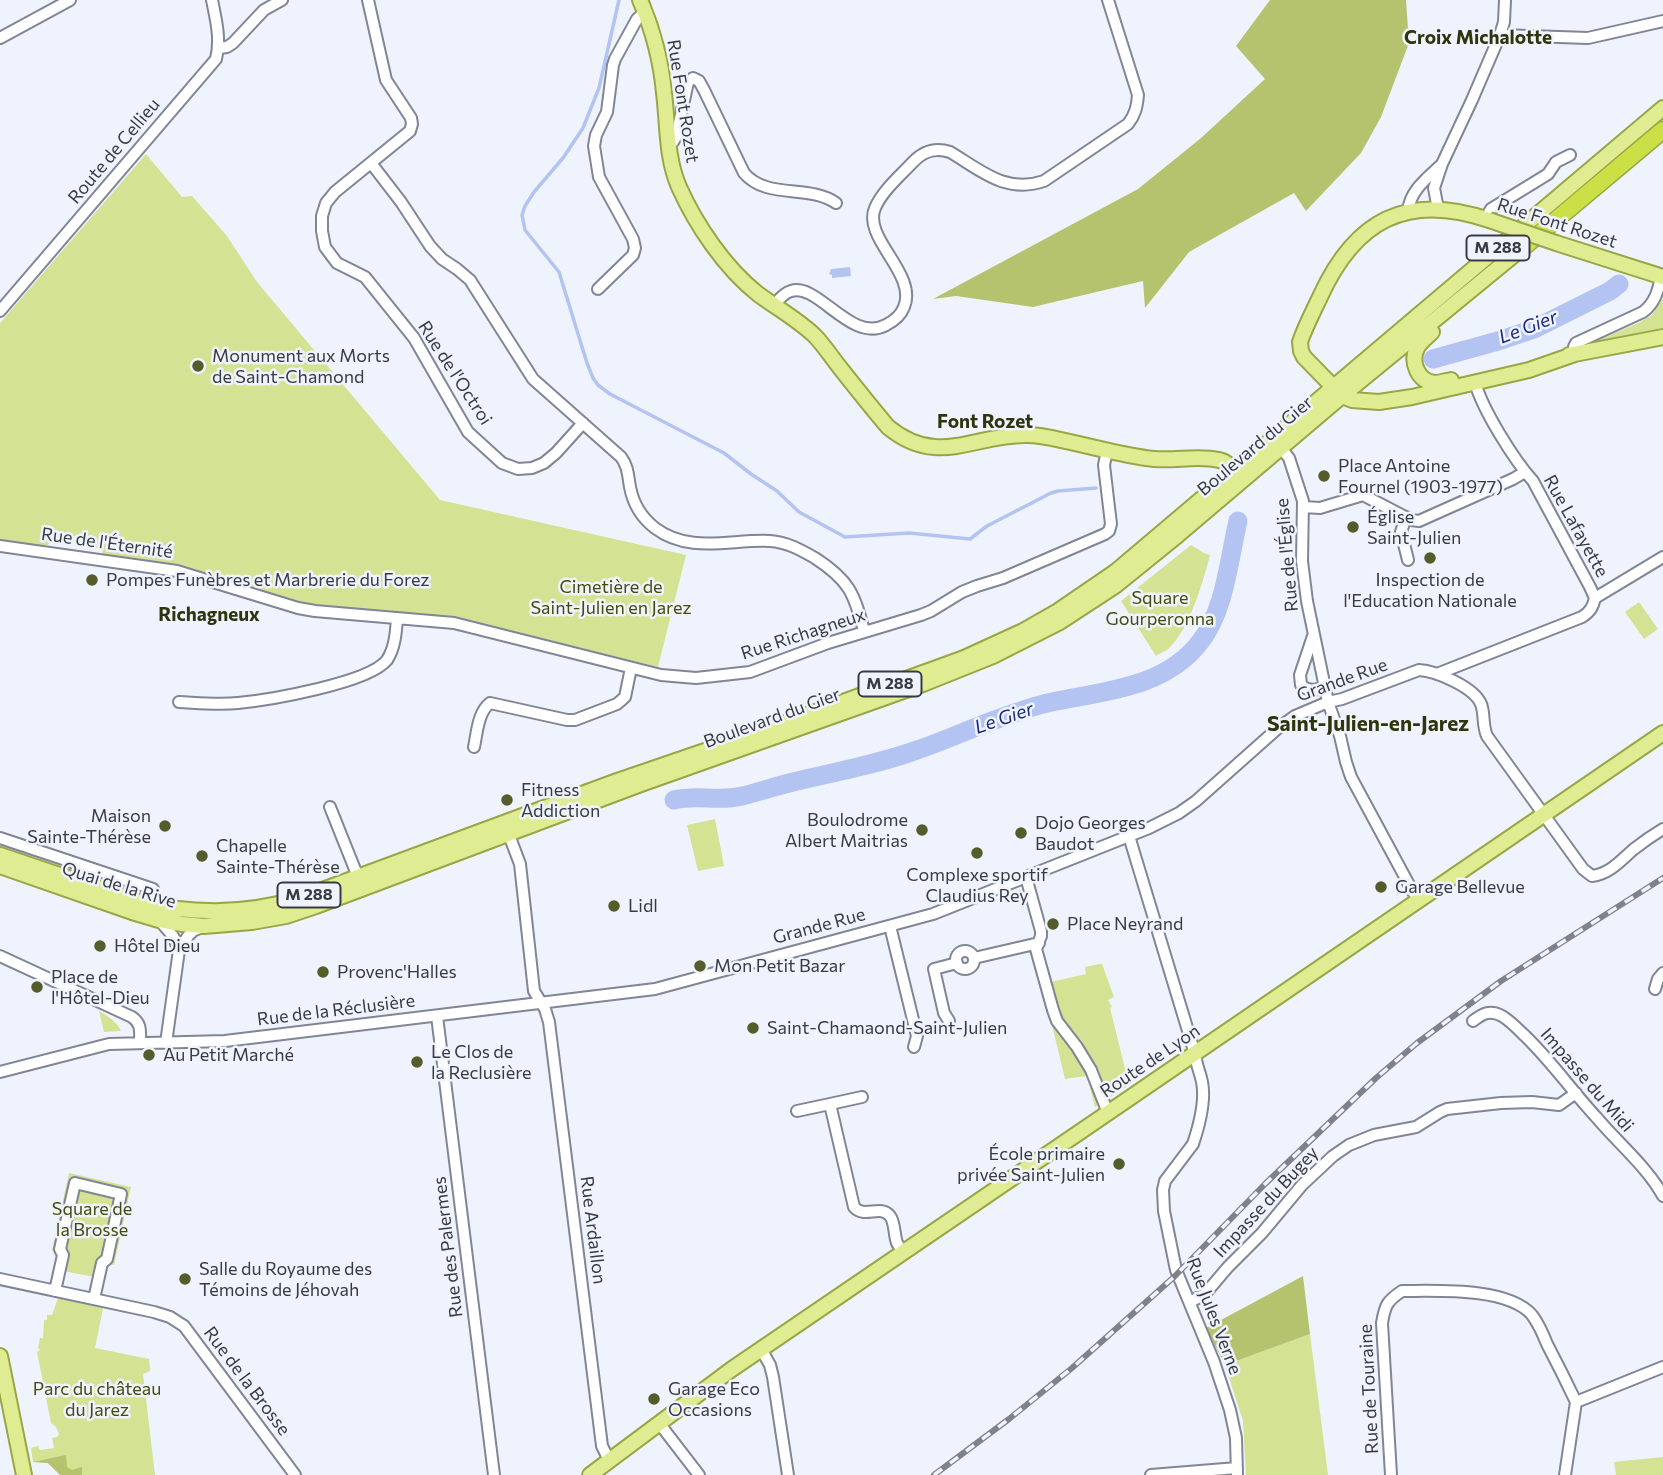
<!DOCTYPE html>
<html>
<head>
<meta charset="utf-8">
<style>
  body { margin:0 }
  canvas { display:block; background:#eff3fe }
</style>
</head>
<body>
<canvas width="1663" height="1475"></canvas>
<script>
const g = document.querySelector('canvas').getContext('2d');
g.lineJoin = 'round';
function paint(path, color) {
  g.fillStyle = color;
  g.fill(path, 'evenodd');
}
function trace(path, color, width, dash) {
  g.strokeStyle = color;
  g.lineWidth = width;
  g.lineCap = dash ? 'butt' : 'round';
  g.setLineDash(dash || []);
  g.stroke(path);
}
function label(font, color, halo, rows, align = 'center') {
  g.font = font + ' Commissioner,sans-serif';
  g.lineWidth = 5;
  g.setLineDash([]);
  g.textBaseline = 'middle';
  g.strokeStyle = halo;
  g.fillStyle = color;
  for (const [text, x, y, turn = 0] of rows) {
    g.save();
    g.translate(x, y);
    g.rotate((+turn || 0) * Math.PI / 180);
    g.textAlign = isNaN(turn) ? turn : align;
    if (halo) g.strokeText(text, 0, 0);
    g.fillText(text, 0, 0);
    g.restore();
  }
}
paint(new Path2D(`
  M146 154 182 197 192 196 227 236 257 282 440 500 686 555 658 667 448 618 326 610 176 565 102 557 103 549 89 547 83 535 78 537 77 535 68 539 58 538 43 548 0 541V323Z
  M1663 299V328L1594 342 1636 324 1651 316Z
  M1191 545 1204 553 1210 555C1203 582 1190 627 1170 647 1167 651 1160 653 1156 656L1121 601Z
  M1639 602 1658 629 1644 639 1625 612Z
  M715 819 724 866 698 871 687 825Z
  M1099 964H1102L1114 997 1108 1000 1112 1007 1110 1008 1129 1085 1095 1107 1087 1076 1065 1079 1042 984 1086 974 1085 967Z
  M99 1011C107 1015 118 1023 121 1031L104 1032Z
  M69 1173 131 1187 114 1265 108 1264 105 1279 53 1269 57 1253 52 1251Z
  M58 1298 103 1308 95 1348 149 1359 150 1371 143 1374 155 1475H60L48 1463 33 1462 31 1448 38 1446 40 1450 54 1448 52 1438 57 1437 59 1434 56 1427 51 1423 37 1352 40 1350 38 1348 40 1338H43L44 1320H47V1315H52Z
  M1310 1334 1328 1475H1246L1243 1421 1225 1365Z
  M1663 1457V1475H1616L1614 1462Z`), '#d3e293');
paint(new Path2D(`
  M1270 0H1406L1409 43 1381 117 1361 153 1306 211 1294 193 1189 252 1145 308 1143 281 1033 307 956 296 933 299 1138 189 1201 138 1265 79 1236 46Z
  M1303 1276 1310 1334 1225 1365 1206 1328Z
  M66 1455 67 1467 72 1470 82 1467V1475H60L48 1463 33 1462Z`), '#b5c36e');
paint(new Path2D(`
  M850 267 851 276 832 278V275L829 274 831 269Z`), '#b4c4f2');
trace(new Path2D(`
  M619 0 599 88 583 128 563 158 534 192 525 206 522 215 525 230 559 272 587 363 593 378 598 385 610 394 724 453 751 474 777 491 799 512 845 537 909 533 970 539 987 526 1051 493 1058 491 1096 488`), '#b4c4f2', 3.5);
trace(new Path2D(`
  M1433 359 1498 341 1534 329 1610 291 1619 284
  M674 800C696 794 719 802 742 796 759 792 776 786 793 782 834 772 876 765 917 750 947 740 976 726 1006 716 1021 711 1036 705 1052 702 1104 691 1165 688 1200 642 1225 611 1229 559 1238 521`), '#b4c4f2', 19);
const minor = new Path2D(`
  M368 0 386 80 411 118 412 124 410 131 335 192 326 203 322 216V231L325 247 337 263 365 277 414 338 468 432 502 463 518 469 532 468 544 463 556 453 583 423
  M1500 35 1588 38 1663 21
  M0 38 70 0
  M219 48 227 47 233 43 264 10 282 0
  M668 143 673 142 676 137 688 82 693 78 699 81 704 90 744 173C767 200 809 184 836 203
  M371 163 401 202 430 246 442 259 457 269 470 280 533 379 621 457C628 466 628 476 630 487 633 503 642 518 655 528 689 554 731 539 770 541 787 542 801 550 815 558 849 580 854 593 864 631
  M1438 209 1434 188 1442 164 1472 100 1500 35 1504 22 1505 0
  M1408 211C1410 191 1426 179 1440 166
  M1485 219 1491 209 1548 174 1556 162 1570 155
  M598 289 633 255 635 248 633 239 599 177 594 146 596 135 607 112 613 65 615 59 637 19 645 12
  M775 304C779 299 784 293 791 291 818 282 851 344 886 325 894 321 901 315 904 307 918 274 862 238 875 208 882 191 900 176 912 163 923 151 935 147 950 152 982 171 1006 194 1044 181L1128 124C1135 115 1137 107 1138 95L1108 0
  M0 311 216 59C221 39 216 20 212 0
  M1575 354 1574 347 1576 343 1643 312C1655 303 1658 291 1661 277
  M1475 382C1482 409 1514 460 1533 481L1590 587 1595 598
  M1277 443 1289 458 1303 501 1302 561 1307 601 1328 702 1340 736 1346 762 1351 777 1413 892 1420 900
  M1304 507 1320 508 1363 495 1411 520 1419 521 1513 479 1525 472
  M1406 517 1401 532 1408 560
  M0 546 177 571 298 608 315 611 454 623 661 675 696 678 750 672 828 643 921 615 931 611 962 592 977 586 1003 578 1105 534 1109 531 1111 524 1104 465 1107 451
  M1313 636 1300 675 1301 685C1309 692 1315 690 1325 687
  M1437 674 1582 617C1590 612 1593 607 1595 598L1663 557
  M179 702C199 703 218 705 238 703 269 700 369 683 387 660 395 648 396 632 397 618
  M474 747C477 733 478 712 490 703L567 720H575L617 704 625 697 631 668
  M330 807 358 877
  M506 827 520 864 534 991 545 1009 549 1022 602 1446 609 1460
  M1129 836 1195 1054C1196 1064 1200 1072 1202 1082 1206 1101 1199 1126 1193 1144L1165 1181 1163 1190 1164 1211 1176 1270 1214 1362 1230 1410 1236 1438 1237 1475
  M0 838 153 889
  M1026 877 1041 931V936L1036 949 1053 1010 1057 1021 1077 1047 1091 1070 1108 1113
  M159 920 173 936 179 950
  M890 926 917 1036 914 1047
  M956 960a9 9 0 1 1 18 0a9 9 0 1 1-18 0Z
  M0 956 132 1017C142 1024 140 1032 140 1042
  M974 958 1039 943
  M1655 989 1658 979 1663 973
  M437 1016 494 1475
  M949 1021 944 1013 934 969 957 963
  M1473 1021C1482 1014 1490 1009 1502 1016 1509 1020 1516 1027 1522 1033 1550 1059 1571 1090 1597 1118 1618 1143 1648 1168 1663 1196
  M166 1043 179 950 188 936 193 931 204 926
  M0 1072 109 1044 225 1041 655 989 933 914 1149 828 1179 813 1196 801 1277 729 1295 716 1328 702 1342 699 1419 670C1436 671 1474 687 1481 704 1485 714 1482 725 1487 736L1583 869 1592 876C1610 874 1621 860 1634 849 1643 842 1653 835 1663 829
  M862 1097 830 1104 854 1207C864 1219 881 1204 890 1216 895 1222 894 1235 897 1243 899 1246 901 1250 903 1253
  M797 1111 830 1104
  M0 1279 154 1312 170 1317 184 1326 295 1475
  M55 1291 63 1255 60 1249 75 1183 121 1194 107 1259 102 1263 94 1299
  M1190 1302 1205 1294 1228 1267 1262 1233 1302 1185 1333 1156 1349 1145 1374 1135 1416 1127 1440 1112 1447 1109 1501 1103 1532 1102 1559 1105 1576 1093
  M761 1349 770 1365 773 1377 788 1475
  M659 1423 699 1475
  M1151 1475 1237 1468
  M1391 1475 1382 1323C1385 1305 1387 1301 1402 1291 1437 1291 1508 1287 1532 1315 1538 1323 1543 1334 1547 1344 1557 1363 1567 1383 1576 1402
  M1565 1475 1576 1402 1663 1367`);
const major = new Path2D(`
  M640 0C653 30 661 60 664 93 668 125 666 157 679 187 696 225 725 268 758 294 777 308 797 319 814 335 824 345 832 358 841 369 856 388 872 408 888 427 938 468 974 434 1027 435 1042 435 1056 439 1070 442 1098 448 1126 456 1154 459 1176 461 1198 455 1219 460 1228 462 1233 469 1239 476
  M1489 220C1407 192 1355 220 1320 297 1313 312 1305 327 1300 342L1301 351 1304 357 1342 396 1352 400 1379 402 1412 397 1529 370 1575 354
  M1556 243 1663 277
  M1432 332C1427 337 1420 342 1417 348 1410 362 1418 381 1434 383 1439 383 1446 381 1451 380
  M1569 355 1663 337
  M0 855 136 901C191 915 244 915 298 899L617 781 763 731 964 658 1023 631 1058 611 1115 572 1663 108
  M0 866 132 912 159 920 182 924 204 926 252 922 286 916 316 906 641 784 923 684 993 656 1060 622 1115 586 1178 535 1342 396 1526 245
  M0 1356 24 1475
  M590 1475 732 1369 1096 1121 1663 733`);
const highway = new Path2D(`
  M1526 245 1663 130`);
trace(minor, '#808695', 14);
trace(major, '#98a645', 18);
trace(highway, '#98a645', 19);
trace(minor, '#fff', 10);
trace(major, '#e0ec91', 14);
trace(highway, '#cbe047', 16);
const rail = new Path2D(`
  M934 1475 1009 1419 1072 1368 1174 1277 1265 1184 1376 1078 1417 1043 1501 981 1663 878`);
trace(rail, '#7f828a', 6);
trace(rail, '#eff3fe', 3.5, [10]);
const majorBridge = new Path2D(`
  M1489 220 1556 243`);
trace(majorBridge, '#98a645', 18, []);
trace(majorBridge, '#e0ec91', 14);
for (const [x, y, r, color] of [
  [198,366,7,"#535c2a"],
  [1324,476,7,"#535c2a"],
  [1353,527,7,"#535c2a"],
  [1430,558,7,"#535c2a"],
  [92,580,7,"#535c2a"],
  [507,800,7,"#535c2a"],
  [165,826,7,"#535c2a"],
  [922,830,7,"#535c2a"],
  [1021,833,7,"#535c2a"],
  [977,853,7,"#535c2a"],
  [202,856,7,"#535c2a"],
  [1381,887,7,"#535c2a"],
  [614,906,7,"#535c2a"],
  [1053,924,7,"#535c2a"],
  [100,946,7,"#535c2a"],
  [700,966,7,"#535c2a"],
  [323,972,7,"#535c2a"],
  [37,987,7,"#535c2a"],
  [753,1028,7,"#535c2a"],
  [149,1055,7,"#535c2a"],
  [417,1062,7,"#535c2a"],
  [1119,1164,7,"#535c2a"],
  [185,1279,7,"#535c2a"],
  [654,1399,7,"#535c2a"]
]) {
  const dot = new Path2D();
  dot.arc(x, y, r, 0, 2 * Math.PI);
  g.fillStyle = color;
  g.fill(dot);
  trace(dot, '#eff3fe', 2.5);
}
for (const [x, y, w] of [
  [1498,248,63],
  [890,684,63],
  [309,895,63]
]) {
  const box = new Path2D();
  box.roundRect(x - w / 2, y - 12.5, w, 25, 5);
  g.fillStyle = '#eff3fe';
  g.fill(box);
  trace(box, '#383b42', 2);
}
label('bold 16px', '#383b42', null, [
  ["M 288",1498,248],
  ["M 288",890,684],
  ["M 288",309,895]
]);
label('18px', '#383b42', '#eff3fe', [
  ["Rue Font Rozet",683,101,81],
  ["Route de Cellieu",114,151,-50],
  ["Rue Font Rozet",1557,223,18],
  ["Rue de l'Octroi",455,373,57],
  ["Boulevard du Gier",1255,446,-40],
  ["Rue Lafayette",1576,526,61],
  ["Rue de l'Éternité",107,543,8],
  ["Rue de l'Église",1287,555,-95],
  ["Rue Richagneux",803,634,-18],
  ["Grande Rue",1342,680,-20],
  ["Boulevard du Gier",772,718,-20],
  ["Quai de la Rive",119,885,17],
  ["Grande Rue",819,926,-15],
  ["Rue de la Réclusière",336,1010,-7],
  ["Route de Lyon",1150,1061,-34],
  ["Impasse du Midi",1587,1080,49],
  ["Impasse du Bugey",1266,1202,-47],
  ["Rue Ardaillon",593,1230,83],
  ["Rue des Palermes",448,1247,-97],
  ["Rue Jules Verne",1214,1316,69],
  ["Rue de la Brosse",247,1381,53],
  ["Rue de Touraine",1369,1389,-93]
]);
label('18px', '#383b42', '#eff3fe', [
  ["Monument aux Morts",212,356],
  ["de Saint-Chamond",212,377],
  ["Place Antoine",1338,466],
  ["Fournel (1903-1977)",1338,487],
  ["Église",1367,517],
  ["Saint-Julien",1367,538],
  ["Pompes Funèbres et Marbrerie du Forez",106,580],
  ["Inspection de",1430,580,"center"],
  ["l'Education Nationale",1430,601,"center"],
  ["Fitness",521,790],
  ["Addiction",521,811],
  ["Maison",151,816,"right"],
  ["Sainte-Thérèse",151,837,"right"],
  ["Boulodrome",908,820,"right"],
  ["Albert Maitrias",908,841,"right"],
  ["Dojo Georges",1035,823],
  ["Baudot",1035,844],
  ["Chapelle",216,846],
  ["Sainte-Thérèse",216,867],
  ["Complexe sportif",977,875,"center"],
  ["Claudius Rey",977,896,"center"],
  ["Garage Bellevue",1395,887],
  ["Lidl",628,906],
  ["Place Neyrand",1067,924],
  ["Hôtel Dieu",114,946],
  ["Mon Petit Bazar",714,966],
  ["Provenc'Halles",337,972],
  ["Place de",51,977],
  ["l'Hôtel-Dieu",51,998],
  ["Saint-Chamaond-Saint-Julien",767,1028],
  ["Le Clos de",431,1052],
  ["la Reclusière",431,1073],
  ["Au Petit Marché",163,1055],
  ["École primaire",1105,1154,"right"],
  ["privée Saint-Julien",1105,1175,"right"],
  ["Salle du Royaume des",199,1269],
  ["Témoins de Jéhovah",199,1290],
  ["Garage Eco",668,1389],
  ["Occasions",668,1410]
], 'left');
label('18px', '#444c0b', '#eff3fe', [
  ["Cimetière de",611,587],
  ["Saint-Julien en Jarez",611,608],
  ["Square",1160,598],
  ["Gourperonna",1160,619],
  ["Square de",92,1209],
  ["la Brosse",92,1230],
  ["Parc du château",97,1389],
  ["du Jarez",97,1410]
]);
label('bold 19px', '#2e340c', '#eff3fe', [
  ["Croix Michalotte",1478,38],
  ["Font Rozet",985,422],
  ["Richagneux",209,615]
]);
label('italic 19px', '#1c2a7e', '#eff3fe', [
  ["Le Gier",1528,327,-21],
  ["Le Gier",1004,718,-19]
]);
label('bold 21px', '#2e340c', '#eff3fe', [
  ["Saint-Julien-en-Jarez",1368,724]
]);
</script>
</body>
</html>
